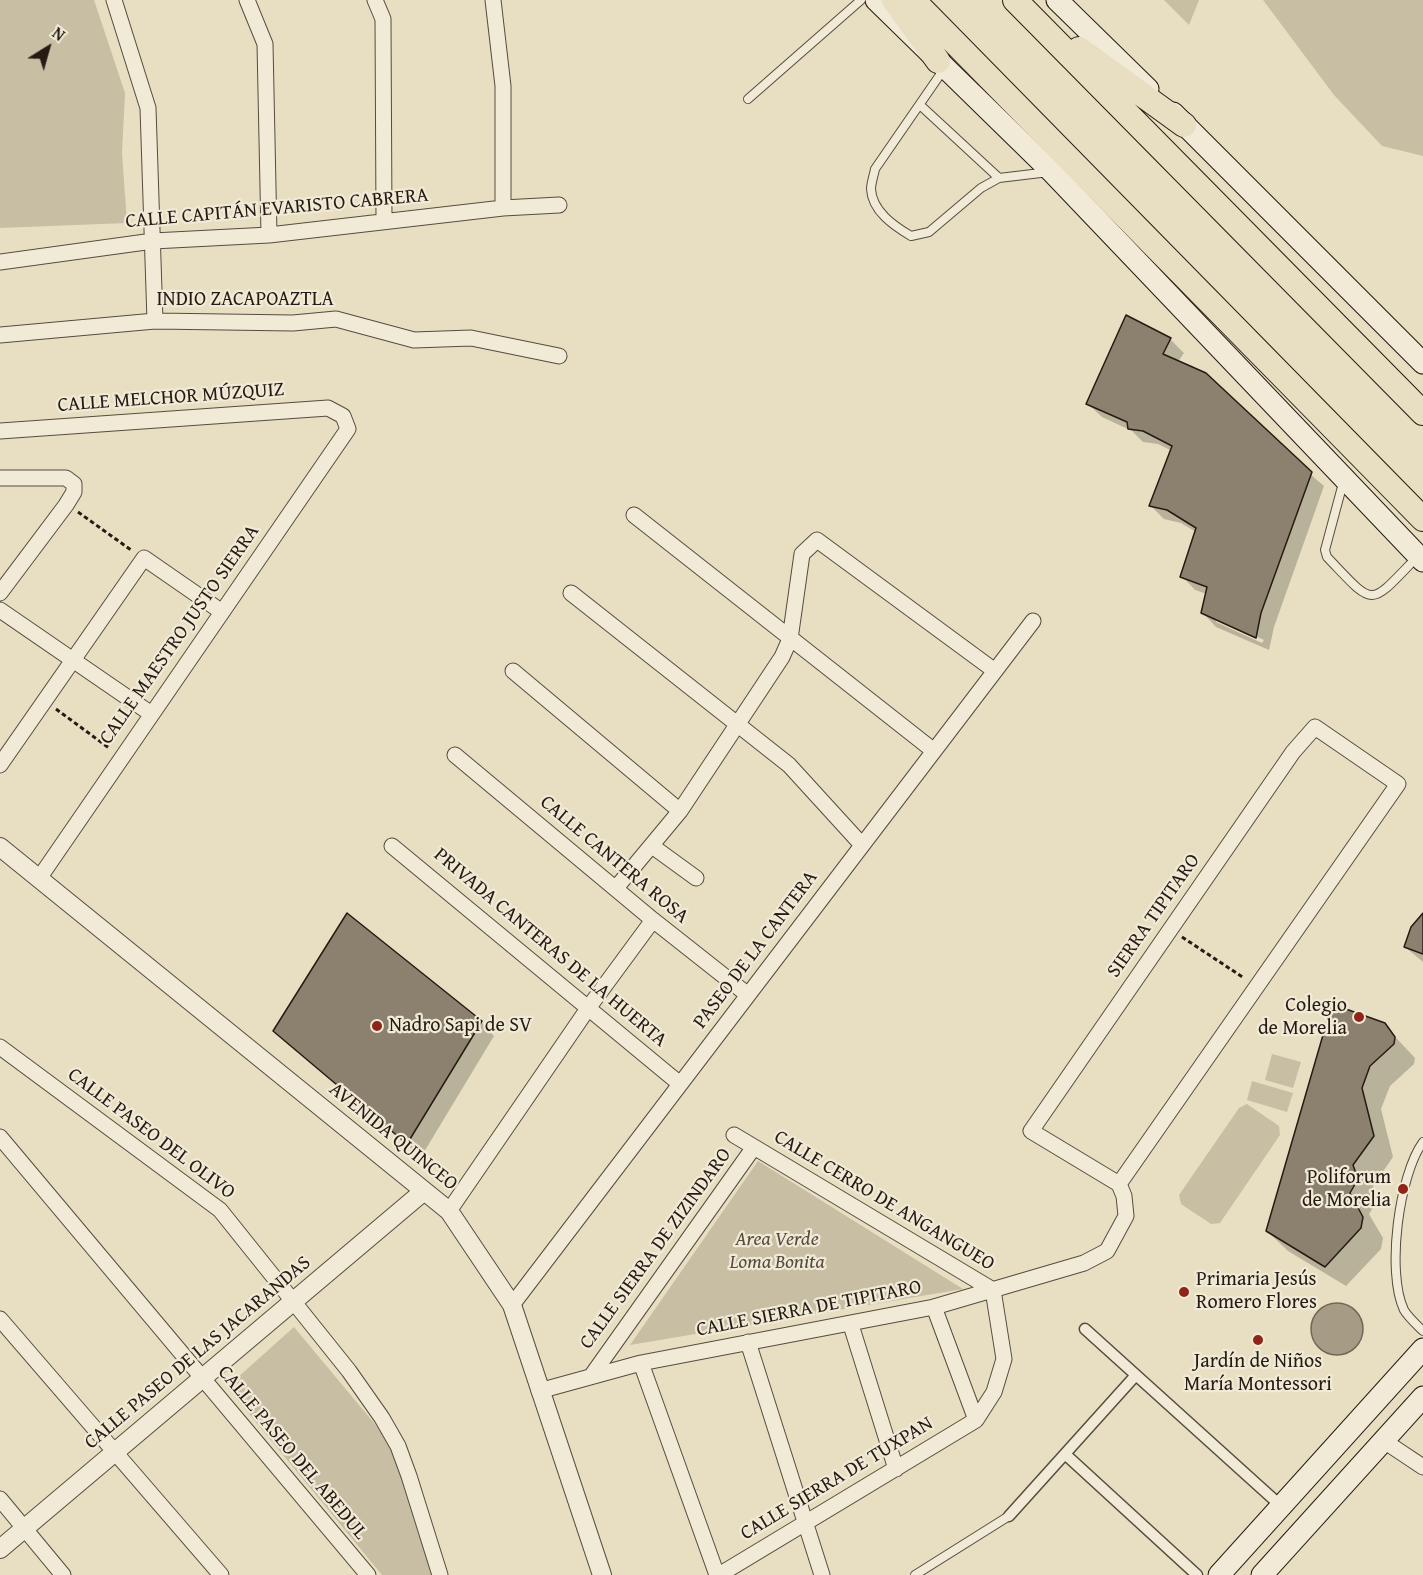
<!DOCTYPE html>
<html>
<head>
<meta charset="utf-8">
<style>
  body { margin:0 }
  #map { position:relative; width:1423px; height:1575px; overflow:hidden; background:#e8dfc2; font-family:"Gentium Book Plus",serif }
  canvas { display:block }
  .north { position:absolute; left:18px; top:18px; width:60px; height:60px; -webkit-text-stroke:4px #f0ead7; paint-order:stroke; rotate:37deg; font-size:16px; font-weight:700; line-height:24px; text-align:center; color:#261b13 }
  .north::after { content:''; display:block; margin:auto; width:21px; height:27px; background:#261b13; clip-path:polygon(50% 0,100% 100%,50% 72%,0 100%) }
</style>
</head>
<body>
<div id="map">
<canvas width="1423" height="1575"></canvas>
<div class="north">N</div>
</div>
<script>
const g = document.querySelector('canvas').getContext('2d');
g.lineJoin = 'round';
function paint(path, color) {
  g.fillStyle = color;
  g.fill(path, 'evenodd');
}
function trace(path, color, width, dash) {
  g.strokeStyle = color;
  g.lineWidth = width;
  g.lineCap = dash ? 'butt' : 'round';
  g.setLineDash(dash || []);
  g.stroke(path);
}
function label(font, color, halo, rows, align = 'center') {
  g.font = font + ' "Gentium Book Plus",serif';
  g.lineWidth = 4.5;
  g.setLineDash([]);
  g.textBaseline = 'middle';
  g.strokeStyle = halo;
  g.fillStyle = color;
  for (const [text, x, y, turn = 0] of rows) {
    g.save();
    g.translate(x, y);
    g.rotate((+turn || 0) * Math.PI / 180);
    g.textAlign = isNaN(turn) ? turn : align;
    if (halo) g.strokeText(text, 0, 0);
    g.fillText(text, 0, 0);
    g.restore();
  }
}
paint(new Path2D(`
  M0 0H94L125 93 122 153 127 223 0 228Z
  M1164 0H1199L1189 25Z
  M1263 0H1423V156L1382 146 1334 95Z
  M1272 1054 1301 1062 1293 1088 1265 1080Z
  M1252 1081 1293 1093 1287 1112 1247 1100Z
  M1247 1104 1279 1126 1280 1135 1220 1223 1211 1224 1181 1204 1179 1195 1239 1108Z
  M758 1161 963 1289 630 1345Z
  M294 1327 394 1447 432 1575H382L227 1387Z`), '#c7bea4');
const water = new Path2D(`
  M1311 1329a26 26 0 1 1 52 0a26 26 0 1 1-52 0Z`);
paint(water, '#a69c86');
trace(water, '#736858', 1.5);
paint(new Path2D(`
  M1127 317 1170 339 1184 353 1178 362 1324 486 1274 627 1269 650 1216 627 1203 613 1207 594 1195 590 1182 576 1196 532 1181 523 1164 519 1151 506 1172 451 1158 444 1143 442 1132 431 1102 417 1088 404ZM1216 618 1264 640 1262 643 1216 622Z
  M1423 916V962L1405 947Z
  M481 1022 494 1036 421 1157 274 1031Z
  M1384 1025 1415 1058 1414 1064 1390 1086 1381 1109 1393 1157 1373 1186 1378 1200 1369 1214 1383 1238 1381 1249 1346 1286 1288 1251 1267 1231Z`), '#0003');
const building = new Path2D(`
  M1126 315 1171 338 1163 354 1206 373 1312 472 1261 613 1256 638 1201 613 1207 587 1180 577 1196 528 1167 510 1149 506 1172 446 1143 431 1128 429 1127 422 1086 404Z
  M347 913 482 1021 407 1144 273 1031Z
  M1423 913V954L1404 947 1411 927Z
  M1332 1004 1385 1023 1395 1037 1394 1044 1370 1066 1362 1088 1374 1136 1353 1165 1358 1179 1350 1193 1363 1217 1361 1228 1325 1267 1266 1231Z`);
paint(building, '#8b816e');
trace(building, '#261b13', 1.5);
const service = new Path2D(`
  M944 69 875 169C874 175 871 183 871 189 872 211 894 226 911 236L929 232 981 188 999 178 1049 172
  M748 99 861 0
  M920 105 999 178
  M1343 483 1325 550 1327 557C1375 607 1368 608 1416 558
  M1423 1142C1399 1175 1386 1272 1404 1310 1408 1317 1417 1325 1423 1331
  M915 1575 1009 1516`);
const pedestrian = new Path2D(`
  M1085 1329 1281 1506
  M1065 1454 1197 1575
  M1009 1516 1136 1375`);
const minor = new Path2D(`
  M114 0 148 108 155 321
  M247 0 265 44 269 235
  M375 0 383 19 384 221
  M493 0 503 86V208
  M0 262 153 241 269 235 503 208 559 205
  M0 335 155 321 293 323 336 319 414 340 471 338 559 356
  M0 431 328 408 343 416 348 429 40 877
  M0 478H66L74 484V492L66 505 0 593
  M634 515 934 751
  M571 593 789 765 862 845
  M0 610 150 713
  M513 671 680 811
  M455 755 653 920 748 995
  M0 765 144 558 222 612
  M392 846 680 1084
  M652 846 696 878
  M616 888 680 811 782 657 790 639 802 554 817 540 995 671
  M0 1047 220 1210 349 1371 382 1418 398 1446 409 1476 440 1575
  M0 1137 368 1575
  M449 1211 589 1007 653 920
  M512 1305 1033 621
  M934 1307 976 1420
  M0 1319 221 1575
  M851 1325 896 1469
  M748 1342 822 1575
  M641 1363 717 1575
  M592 1375 754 1147
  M539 1391 641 1363 934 1307 1084 1263 1107 1251 1126 1216 1124 1196 1119 1184 1031 1131 1293 752 1315 727 1398 784 1119 1184
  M1384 1441 1423 1467
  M0 1499 63 1575
  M719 1575 976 1420 994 1392 1004 1359 993 1290 734 1135`);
const tertiary = new Path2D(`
  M0 847 449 1211 512 1305 602 1575
  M0 1549 424 1191`);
const secondary = new Path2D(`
  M876 0 1052 172 1423 561
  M1057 0 1148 89
  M1173 113 1423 363
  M1219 1575 1423 1349
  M1262 1575 1423 1397`);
const trunk = new Path2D(`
  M894 0 938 61
  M913 0 1423 519
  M1015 0 1423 413
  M1079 49 1184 125`);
trace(service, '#564c3f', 10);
trace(pedestrian, '#564c3f', 13);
trace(minor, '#564c3f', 17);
trace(tertiary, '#564c3f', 20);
trace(secondary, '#261b13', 23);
trace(trunk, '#261b13', 26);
trace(new Path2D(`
  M78 512 131 550
  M56 709 109 748
  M1182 937 1244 978`), '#261b13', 3, [4.5, 3]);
trace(service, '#f0ead7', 8);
trace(pedestrian, '#f0ead7', 10);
trace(minor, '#f0ead7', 15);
trace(tertiary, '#f0ead7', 18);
trace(secondary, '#f0ead7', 21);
trace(trunk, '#e8dfc2', 24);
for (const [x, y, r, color] of [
  [1359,1017,6,"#8f2418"],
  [377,1026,6,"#8f2418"],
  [1403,1189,6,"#8f2418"],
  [1184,1292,6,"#8f2418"],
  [1258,1340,6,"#8f2418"]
]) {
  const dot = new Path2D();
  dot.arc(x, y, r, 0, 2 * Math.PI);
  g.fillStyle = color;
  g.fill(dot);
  trace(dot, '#f0ead7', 2);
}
label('20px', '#261b13', '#f0ead7', [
  ["CALLE CAPITÁN EVARISTO CABRERA",277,209,-5],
  ["INDIO ZACAPOAZTLA",245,300],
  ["CALLE MELCHOR MÚZQUIZ",171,398,-4],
  ["CALLE MAESTRO JUSTO SIERRA",180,635,-55],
  ["CALLE CANTERA ROSA",614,860,40],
  ["SIERRA TIPITARO",1154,916,-55],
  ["PRIVADA CANTERAS DE LA HUERTA",550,948,40],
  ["PASEO DE LA CANTERA",756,950,-53],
  ["CALLE PASEO DEL OLIVO",151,1134,37],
  ["AVENIDA QUINCEO",393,1137,39],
  ["CALLE CERRO DE ANGANGUEO",884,1201,31],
  ["CALLE SIERRA DE ZIZINDARO",656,1249,-54],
  ["CALLE SIERRA DE TIPITARO",809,1309,-11],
  ["CALLE PASEO DE LAS JACARANDAS",198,1353,-40],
  ["CALLE PASEO DEL ABEDUL",292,1453,50],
  ["CALLE SIERRA DE TUXPAN",837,1479,-31]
]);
label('20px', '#261b13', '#f0ead7', [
  ["Colegio",1347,1006],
  ["de Morelia",1347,1029],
  ["Nadro Sapi de SV",389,1026,"left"],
  ["Poliforum",1391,1178],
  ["de Morelia",1391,1201],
  ["Primaria Jesús",1196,1280,"left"],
  ["Romero Flores",1196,1303,"left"],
  ["Jardín de Niños",1258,1362,"center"],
  ["María Montessori",1258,1385,"center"]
], 'right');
label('italic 20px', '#564c3e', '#f0ead7', [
  ["Area Verde",777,1240],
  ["Loma Bonita",777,1263]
]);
</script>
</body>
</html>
